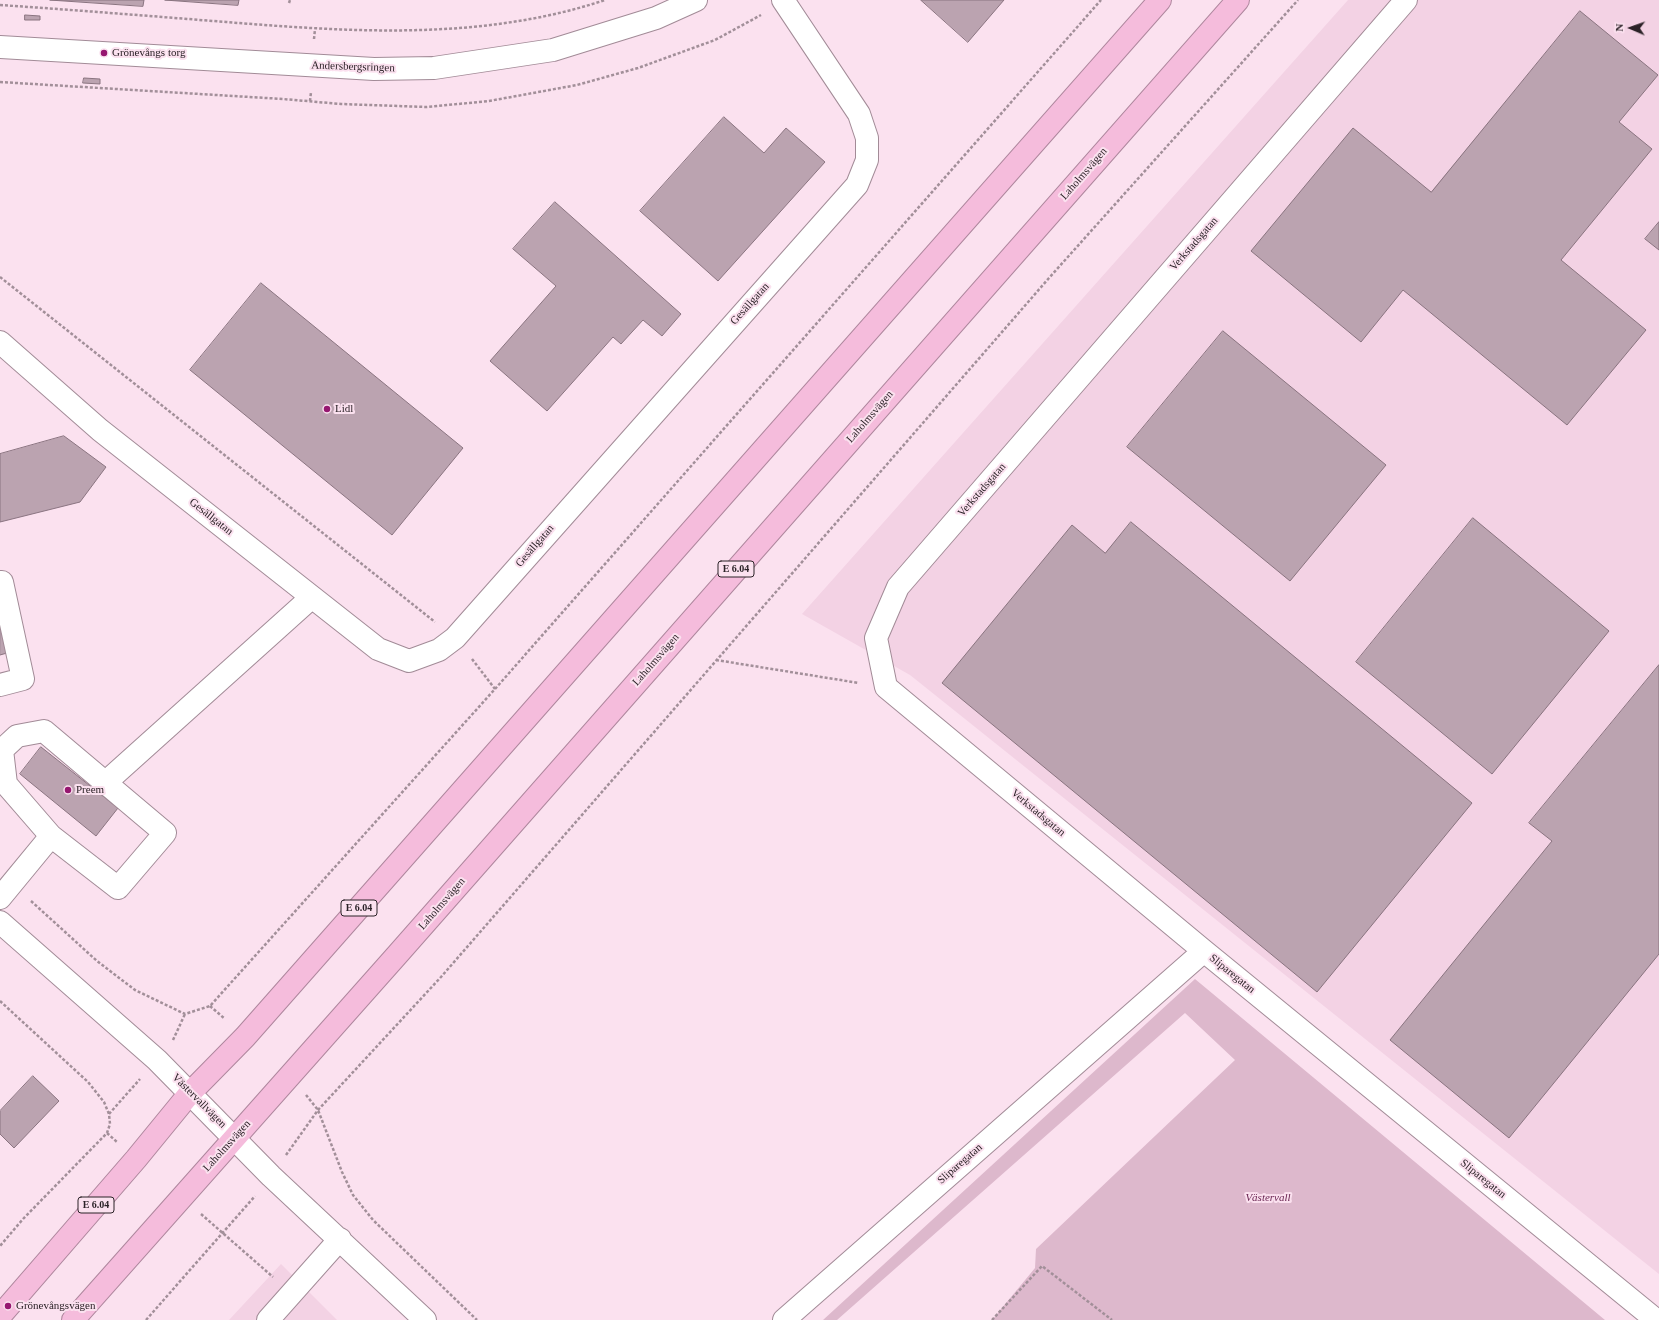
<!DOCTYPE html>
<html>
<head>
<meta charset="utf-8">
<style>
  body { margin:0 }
  #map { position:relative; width:1659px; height:1320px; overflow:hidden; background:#fbe1ef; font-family:Georgia,serif }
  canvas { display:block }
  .north { position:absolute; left:1611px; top:8px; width:40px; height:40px; -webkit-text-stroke:3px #fbe1ef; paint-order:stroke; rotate:272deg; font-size:11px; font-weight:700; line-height:16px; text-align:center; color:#2b2227 }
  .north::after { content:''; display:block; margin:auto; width:14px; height:18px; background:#2b2227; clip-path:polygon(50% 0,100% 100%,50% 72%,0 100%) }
</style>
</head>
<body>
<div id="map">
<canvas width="1659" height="1320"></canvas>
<div class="north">N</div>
</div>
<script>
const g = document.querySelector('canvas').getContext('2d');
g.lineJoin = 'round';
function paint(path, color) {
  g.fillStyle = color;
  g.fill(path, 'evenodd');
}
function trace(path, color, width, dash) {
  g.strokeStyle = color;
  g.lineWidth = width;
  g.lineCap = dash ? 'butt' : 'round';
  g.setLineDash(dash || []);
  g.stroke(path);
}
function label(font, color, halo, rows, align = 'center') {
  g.font = font + ' Georgia,serif';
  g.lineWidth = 4;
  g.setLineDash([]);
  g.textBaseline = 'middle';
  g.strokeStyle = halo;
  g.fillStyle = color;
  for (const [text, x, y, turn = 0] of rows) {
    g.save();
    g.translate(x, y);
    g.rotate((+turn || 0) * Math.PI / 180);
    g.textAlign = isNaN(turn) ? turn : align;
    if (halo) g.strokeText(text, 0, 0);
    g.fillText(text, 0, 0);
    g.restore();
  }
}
paint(new Path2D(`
  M1348 0H1659V1274L910 675 802 614Z
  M281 1264 337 1320H229Z`), '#f3d2e4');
paint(new Path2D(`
  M1195 979 1605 1320H992L1035 1268 1036 1249 1235 1060 1185 1013 837 1320H823Z`), '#ddb8cc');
const building = new Path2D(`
  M50 0H144L143 6Z
  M165 0H239L238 5Z
  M921 0H1004L968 42Z
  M1580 11 1658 75 1619 122 1652 149 1561 260 1646 330 1567 425 1403 290 1361 342 1251 251 1353 128 1431 192Z
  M25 15 40 16V20H25Z
  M84 78 100 79V84L83 83Z
  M724 117 764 153 786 128 825 162 718 281 640 211Z
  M555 202 681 314 662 336 643 320 621 344 613 337 547 411 490 361 556 286 513 249Z
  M1659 222V250L1645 239Z
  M261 283 463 448 392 535 190 370Z
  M1223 331 1386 465 1290 581 1127 447Z
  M64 436 106 467 80 502 0 522V454Z
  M1473 518 1609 631 1492 774 1356 662Z
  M1131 522 1472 803 1317 992 942 683 1072 525 1105 553Z
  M0 621 7 653 0 655Z
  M1659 665V954L1509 1138 1390 1040 1552 841 1529 823Z
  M41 747 118 808 96 836 20 774Z
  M33 1076 59 1101 14 1148 0 1134V1111Z`);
paint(building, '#bba3b0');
trace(building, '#8a7480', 1);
const minor = new Path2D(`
  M1406 0 898 587 876 638 886 687 1204 951 1656 1320
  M0 47 374 69 434 68 553 50 656 18 696 0
  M0 342 100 430 378 649 409 661 439 650 455 638 857 185 867 160V138L859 114 783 0
  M0 582H2L23 679 0 685
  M44 731 165 833 118 888 51 836 6 784 2 750 17 736Z
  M105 783 312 597
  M0 898 51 836
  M0 922 157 1060 271 1176 425 1320
  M268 1320 340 1239
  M784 1320 1204 951`);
const highway = new Path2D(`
  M0 1316 136 1159 190 1093 245 1037 1160 0
  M73 1320 397 955 1238 0`);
trace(minor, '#a28b97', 24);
trace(highway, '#ae869d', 24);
trace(new Path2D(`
  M289 3 290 0
  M0 5C75 10 150 16 226 22 352 32 482 41 605 0
  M314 39 315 29
  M0 82 283 99 341 104 427 107 489 101 577 85 638 68 715 40 761 15
  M310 101 311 92
  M0 277 435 622
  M472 659 495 689
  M716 660 859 683
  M31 901 97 961 135 990 185 1014 210 1006 495 689 1101 0
  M0 1001 88 1082 104 1102 109 1114 110 1124 107 1133 23 1219 0 1246
  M210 1006 225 1019
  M173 1040 185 1014
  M306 1095 318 1110 342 1172 353 1195 373 1220 477 1320
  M109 1114 140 1079
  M107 1133 117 1142
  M286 1155 318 1110 441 977 1049 278 1298 0
  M201 1214 273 1277
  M146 1320 255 1196
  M992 1320 1042 1266 1112 1320`), '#a28f99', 2.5, [3, 2]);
trace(minor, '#fff', 22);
trace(highway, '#f5bcdc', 22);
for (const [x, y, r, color] of [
  [104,53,4,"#961770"],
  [327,409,4,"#961770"],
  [68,790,4,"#961770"],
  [8,1306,4,"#961770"]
]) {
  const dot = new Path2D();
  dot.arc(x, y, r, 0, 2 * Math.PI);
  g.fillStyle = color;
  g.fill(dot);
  trace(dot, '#fbe1ef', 1.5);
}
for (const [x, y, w] of [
  [736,569,36],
  [359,908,36],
  [96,1205,36]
]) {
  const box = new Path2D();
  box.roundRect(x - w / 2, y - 8, w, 16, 3);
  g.fillStyle = '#fbe1ef';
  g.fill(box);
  trace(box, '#2b2227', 1);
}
label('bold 10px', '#2b2227', null, [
  ["E 6.04",736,569],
  ["E 6.04",359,908],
  ["E 6.04",96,1205]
]);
label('11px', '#2b2227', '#fbe1ef', [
  ["Grönevångs torg",112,53],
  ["Lidl",335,409],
  ["Preem",76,790],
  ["Grönevångsvägen",16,1306]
], 'left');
label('11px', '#2b2227', '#fbe1ef', [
  ["Andersbergsringen",353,67,2],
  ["Laholmsvägen",1084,174,-49],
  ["Verkstadsgatan",1194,244,-49],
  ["Gesällgatan",750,304,-48],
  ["Laholmsvägen",870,417,-49],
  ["Verkstadsgatan",982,490,-49],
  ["Gesällgatan",211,517,38],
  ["Gesällgatan",535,546,-49],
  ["Laholmsvägen",656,660,-49],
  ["Verkstadsgatan",1038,813,40],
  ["Laholmsvägen",442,904,-49],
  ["Sliparegatan",1232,974,39],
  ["Västervallvägen",199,1101,45],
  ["Laholmsvägen",227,1146,-48],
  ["Sliparegatan",960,1164,-41],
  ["Sliparegatan",1483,1179,39]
]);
label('italic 11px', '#6b2653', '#fbe1ef', [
  ["Västervall",1268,1198]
]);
</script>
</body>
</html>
